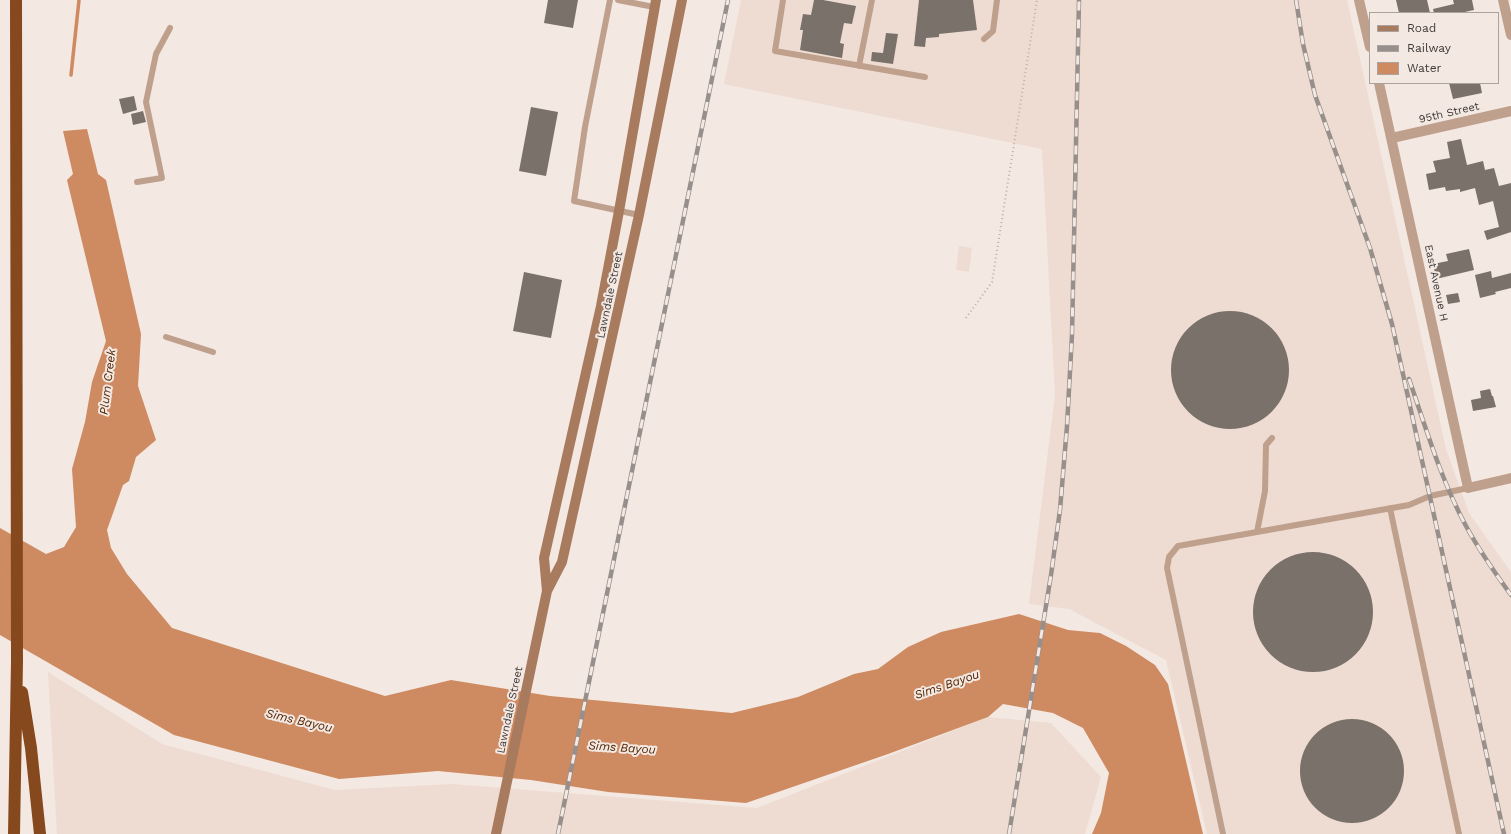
<!DOCTYPE html>
<html>
<head>
<meta charset="utf-8">
<style>
  body { margin:0 }
  #map { position:relative; width:1511px; height:834px; overflow:hidden; background:#f3e8e2; font-family:"Work Sans",sans-serif }
  canvas { display:block }
  .legend { position:absolute; left:1369px; top:12px; width:130px; height:72px; box-sizing:border-box; background:#f3e8e2; border:1px solid #aba29e; margin:0; padding:5px 7px; list-style:none; font-size:12px; color:#3f3a38 }
  .legend li { display:flex; align-items:center; gap:8px; height:20px }
  .legend b { width:20px; border:1px solid #aba29e }
</style>
</head>
<body>
<div id="map">
<canvas width="1511" height="834"></canvas>
<ul class="legend">
<li><b style="height:5px;background:#a87b5f"></b>Road</li>
<li><b style="height:5px;background:#978f8b"></b>Railway</li>
<li><b style="height:11px;background:#ce8a60"></b>Water</li>
</ul>
</div>
<script>
const g = document.querySelector('canvas').getContext('2d');
g.lineJoin = 'round';
function paint(path, color) {
  g.fillStyle = color;
  g.fill(path, 'evenodd');
}
function trace(path, color, width, dash) {
  g.strokeStyle = color;
  g.lineWidth = width;
  g.lineCap = dash ? 'butt' : 'round';
  g.setLineDash(dash || []);
  g.stroke(path);
}
function label(font, color, halo, rows, align = 'center') {
  g.font = font + ' "Work Sans",sans-serif';
  g.lineWidth = 4;
  g.setLineDash([]);
  g.textBaseline = 'middle';
  g.strokeStyle = halo;
  g.fillStyle = color;
  for (const [text, x, y, turn = 0] of rows) {
    g.save();
    g.translate(x, y);
    g.rotate((+turn || 0) * Math.PI / 180);
    g.textAlign = isNaN(turn) ? turn : align;
    if (halo) g.strokeText(text, 0, 0);
    g.fillText(text, 0, 0);
    g.restore();
  }
}
paint(new Path2D(`
  M741 0H1347L1446 449 1469 513 1511 572V834H1207L1166 660 1069 609 1029 604 1055 395 1042 149 724 84Z
  M959 246 972 248 969 272 956 270Z
  M48 672 162 744 335 790 452 784 757 808 988 717 1051 723 1101 777 1085 834H57Z`), '#eedcd2');
paint(new Path2D(`
  M87 129 98 174 106 180 141 334 138 386 156 440 136 457 129 481 123 485 107 530 111 548 127 574 172 628 385 696 451 680 550 696 732 713 798 697 854 674 878 669 908 647 941 632 1019 614 1068 630 1100 633 1126 646 1155 665 1168 684 1203 834H1092L1101 813 1109 773 1083 728 1053 713 1003 704 988 717 888 754 746 803 608 792 531 780 438 771 339 779 174 735 0 635V528L46 554 64 547 76 527 72 469 85 422 92 382 106 341 67 180 73 174 63 131Z`), '#ce8a60');
trace(new Path2D(`
  M71 75 79 0`), '#ce8a60', 3.5);
paint(new Path2D(`
  M548 0H578L573 28 544 23Z
  M814 0H823L856 6 852 24 844 23 840 43 844 44 842 58 800 50 803 30H800L803 14 811 15Z
  M919 0H973L977 30 939 34V37L926 38 925 47 914 46Z
  M1396 0H1427L1430 13H1399Z
  M1453 0H1472L1474 10 1460 13H1434L1433 9 1454 4Z
  M886 33 898 34 893 64 871 61 872 52 883 53Z
  M1449 83H1480L1482 93 1453 99Z
  M134 96 137 110 123 114 119 99Z
  M531 107 558 112 546 176 519 171Z
  M143 111 146 122 133 125 131 114Z
  M1461 139 1467 165 1483 161 1485 170 1494 168 1499 186 1511 183V232L1487 240 1484 231 1499 227 1493 201 1479 205 1475 188 1460 192V189L1446 191 1445 187 1429 190 1426 174 1436 172 1433 161 1450 158 1447 142Z
  M1469 249 1474 270 1436 279 1433 264 1448 261 1446 254Z
  M1491 271 1492 278 1511 273V288L1495 292 1496 294 1480 298 1475 275Z
  M524 272 562 280 551 338 513 331Z
  M1458 293 1460 302 1448 304 1446 295Z
  M1171 370a59 59 0 1 1 118 0a59 59 0 1 1-118 0Z
  M1490 389 1492 396H1493L1496 407 1473 411 1471 400 1481 398 1480 391Z
  M1253 612a60 60 0 1 1 120 0a60 60 0 1 1-120 0Z
  M1300 771a52 52 0 1 1 104 0a52 52 0 1 1-104 0Z`), '#7a716b');
trace(new Path2D(`
  M966 318 992 282 1037 0`), '#bab1ac', 2, [1, 3]);
trace(new Path2D(`
  M610 0 585 127 574 201 639 215
  M618 0 654 7
  M783 0 775 51 925 77
  M984 39 993 31 997 0
  M859 66 872 0
  M137 182 162 178 146 102 156 54 170 28
  M166 337 213 352
  M1390 508 1459 834
  M1257 532 1265 491 1266 445 1272 438
  M1223 834 1167 568 1169 557 1178 546 1409 505 1430 496 1468 488`), '#bfa08d', 6);
trace(new Path2D(`
  M1359 0 1370 47
  M1503 0 1511 35
  M1379 83 1468 488 1511 478
  M1392 138 1511 111`), '#bfa08d', 10);
trace(new Path2D(`
  M547 591 562 562 639 215 682 0
  M496 834 547 591 544 558 601 306 619 211 656 0`), '#a87b5f', 10);
trace(new Path2D(`
  M22 692 31 748 40 834
  M14 834 17 661 16 0`), '#86481d', 12);
const rail = new Path2D(`
  M1296 0 1303 44 1315 95 1370 248 1392 324 1504 834
  M1409 379C1426 428 1441 480 1466 526 1479 550 1495 573 1511 595
  M558 834 728 0
  M1009 834 1051 575 1060 510 1067 426 1072 335 1079 0`);
trace(rail, '#978f8b', 4.5);
trace(rail, '#f3e8e2', 3, [9]);
label('11px', '#3f3a38', '#f3e8e2', [
  ["95th Street",1449,113,-13],
  ["East Avenue H",1436,283,78],
  ["Lawndale Street",610,295,-78],
  ["Lawndale Street",510,710,-78]
]);
label('italic 12px', '#512503', '#f3e8e2', [
  ["Plum Creek",108,382,-83],
  ["Sims Bayou",947,685,-19],
  ["Sims Bayou",299,721,13],
  ["Sims Bayou",622,748,4]
]);
</script>
</body>
</html>
